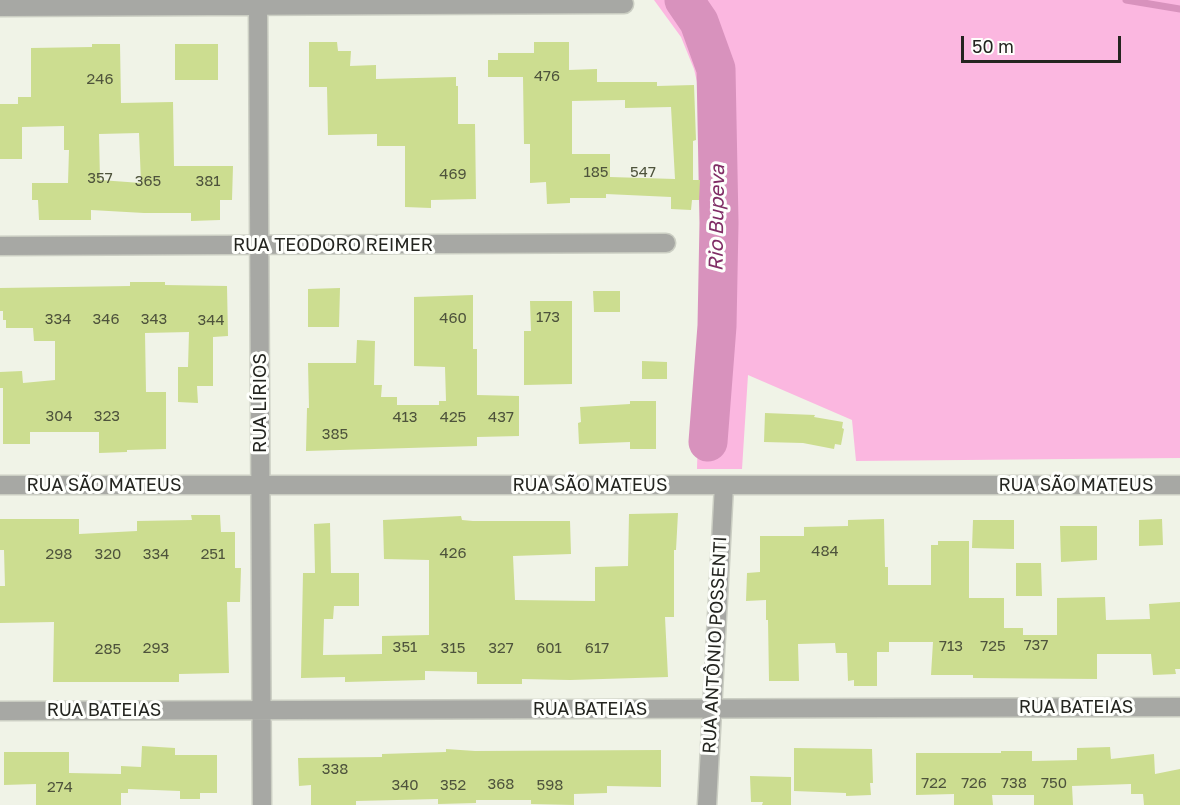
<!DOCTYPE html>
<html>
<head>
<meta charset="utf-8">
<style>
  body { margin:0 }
  #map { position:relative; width:1180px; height:805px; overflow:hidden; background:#f0f3e7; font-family:"Golos Text",sans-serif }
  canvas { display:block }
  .scale { position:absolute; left:961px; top:36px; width:160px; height:27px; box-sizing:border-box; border:3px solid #242520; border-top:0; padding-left:8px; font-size:18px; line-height:21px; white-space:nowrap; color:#242520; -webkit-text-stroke:4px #fefffc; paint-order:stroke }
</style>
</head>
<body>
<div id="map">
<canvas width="1180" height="805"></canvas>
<div class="scale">50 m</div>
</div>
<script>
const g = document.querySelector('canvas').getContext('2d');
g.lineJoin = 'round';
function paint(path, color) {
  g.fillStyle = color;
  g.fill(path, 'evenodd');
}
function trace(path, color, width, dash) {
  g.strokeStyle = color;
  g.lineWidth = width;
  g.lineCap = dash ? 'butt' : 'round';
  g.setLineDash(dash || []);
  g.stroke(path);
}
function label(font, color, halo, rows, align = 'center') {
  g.font = font + ' "Golos Text",sans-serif';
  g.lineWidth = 6;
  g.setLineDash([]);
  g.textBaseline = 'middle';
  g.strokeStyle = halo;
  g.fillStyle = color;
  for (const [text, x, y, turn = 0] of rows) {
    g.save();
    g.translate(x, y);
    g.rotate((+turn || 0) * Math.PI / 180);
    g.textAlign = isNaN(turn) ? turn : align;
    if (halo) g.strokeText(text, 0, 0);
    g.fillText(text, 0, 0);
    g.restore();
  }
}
paint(new Path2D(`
  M654 0H1180V458L856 461 852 420 748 375 742 469H697L706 121 694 69 681 37Z`), '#fbb7e0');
trace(new Path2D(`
  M1126 0 1180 9`), '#d892bd', 7);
trace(new Path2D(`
  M684 0 699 22 716 69 719 223 717 326 708 442`), '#d892bd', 39);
paint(new Path2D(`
  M309 42H337L338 51H351L350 66 376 65V79L456 77V86H458V124H475L476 199 431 200V208L405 207V146H377V134L328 135 327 87H309Z
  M534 42H569V70L597 69V82H657V86L694 85 696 140 693 141V180H700L699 200H692L691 210 671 209V197L606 194V198H570V203L547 204 546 182 530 183V144H524L523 77H488V60H498V53H534ZM625 100V108L671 107 675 179 610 177V154H572V101Z
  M92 44H120L121 103 173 102 174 166H233L232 200H220V220L191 221V213H144L91 210V220H39L38 200H32V183H68L69 150H64V126L22 127V159H0V104H18V97H31V48L92 47ZM139 133 141 183 100 180 99 134Z
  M175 44H218V80H175Z
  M130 282H165V285L227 286 228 336 213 337V386H197L198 403 178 402V367H188L189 332 145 333 146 392H166V449L127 450V452L99 453V432H30V444H3V388H0V372L22 371 23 383 55 380V341H34L33 328H6V320H3V311H0V288L130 286Z
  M340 288 339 327H308V289Z
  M593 291H620V312H594Z
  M473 295V349H477V395L519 396V436L477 437V446L306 451 307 408H309L308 363H356L357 340 375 341 374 385H382L381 397H397V405H439V401H446L445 367 414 366V297Z
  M530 301H572V384L524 385V331H531Z
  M642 361 667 362V379H642Z
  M630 401H656V449H630V442L579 444 578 423 581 422 580 407 630 404Z
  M765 413 815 415 814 417 843 422 842 428 844 429 841 445 835 444 834 449 803 443 764 442Z
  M678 513 676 550H674V617H665L668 677 570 680 522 679V684H477V672L425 671V680L345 682V677L301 678 303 573H315L314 524 330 523 331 573H359V606H334L333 619H324L323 655 382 654V636L429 635V560L384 559 383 520 461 516 462 520 473 521H570L571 554 513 556 515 600 595 601V567L628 566 629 514Z
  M191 515H220L221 532H235V568H241L240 602H227L229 673 179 674V682H53L54 622 0 623V586H5L4 550H0V519H79V534L137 531V521L192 520Z
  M884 519 885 567H888V585H931V545H938V541H969V598H1004V628H1023V635H1057V598L1105 597 1106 620 1150 619 1149 604 1180 602V669H1175L1176 674 1153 675 1151 654H1097V679L973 678V675H931L933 642H889V652H877V686H854V680L848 681 847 653H836L835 643 798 644 799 681H769L768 620H766V600L746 601 747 573 760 572V536H804V527L848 526V520Z
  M1162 519 1163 545 1139 546V520Z
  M973 520H1014V549L972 548Z
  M1060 526H1097V560L1061 562Z
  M1016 563H1041L1042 596H1016Z
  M142 746 175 748V755H217V793H200V799H180V791L128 789V793H121V805H36V784L4 785V752H69V773L121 774V766L141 767Z
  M1110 747 1111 759 1154 754 1155 774 1180 769V805H1144L1143 794H1131V784L1072 786 1073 805H1034V795H992L993 805H954V794L916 795V753H1001V751H1032V761L1077 760V748Z
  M794 748 872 749 873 783H870L871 795 846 796V793L794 791Z
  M446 749 475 751 661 750V787L607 786V793L574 794V805L531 804V800H476V803L438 804V799L356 801V805H311V785L299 786 298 758 382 757V754L446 752Z
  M750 776 791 777V805H762L763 802H751Z`), '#ccdd90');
const street = new Path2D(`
  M258 0 262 805
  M0 7 624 4
  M0 246 666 243
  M0 485H1180
  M0 711 1180 707
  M707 805 724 485`);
trace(street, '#cbcec3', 21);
trace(street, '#a7a8a4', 18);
label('15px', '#4e533c', null, [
  ["476",547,76],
  ["246",100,79],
  ["185",596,172],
  ["547",643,172],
  ["469",453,174],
  ["357",100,178],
  ["365",148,181],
  ["381",208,181],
  ["173",548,317],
  ["460",453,318],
  ["334",58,319],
  ["346",106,319],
  ["343",154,319],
  ["344",211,320],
  ["304",59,416],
  ["323",107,416],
  ["413",405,417],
  ["425",453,417],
  ["437",501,417],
  ["385",335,434],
  ["484",825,551],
  ["426",453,553],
  ["298",59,554],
  ["320",108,554],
  ["334",156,554],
  ["251",213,554],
  ["737",1036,645],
  ["713",951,646],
  ["725",993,646],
  ["351",405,647],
  ["293",156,648],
  ["315",453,648],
  ["327",501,648],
  ["601",549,648],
  ["617",597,648],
  ["285",108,649],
  ["338",335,769],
  ["722",934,783],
  ["726",974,783],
  ["738",1014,783],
  ["750",1054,783],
  ["368",501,784],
  ["340",405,785],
  ["352",453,785],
  ["598",550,785],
  ["274",60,787]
]);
label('18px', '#242520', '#fefffc', [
  ["RUA TEODORO REIMER",333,245],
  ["RUA LÍRIOS",260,403,-90],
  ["RUA SÃO MATEUS",104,485],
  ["RUA SÃO MATEUS",590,485],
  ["RUA SÃO MATEUS",1076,485],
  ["RUA ANTÔNIO POSSENTI",715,645,-87],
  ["RUA BATEIAS",1076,707],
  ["RUA BATEIAS",590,709],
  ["RUA BATEIAS",104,710]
]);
label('italic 20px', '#802e66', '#fefffc', [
  ["Rio Bupeva",717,218,-89]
]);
</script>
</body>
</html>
